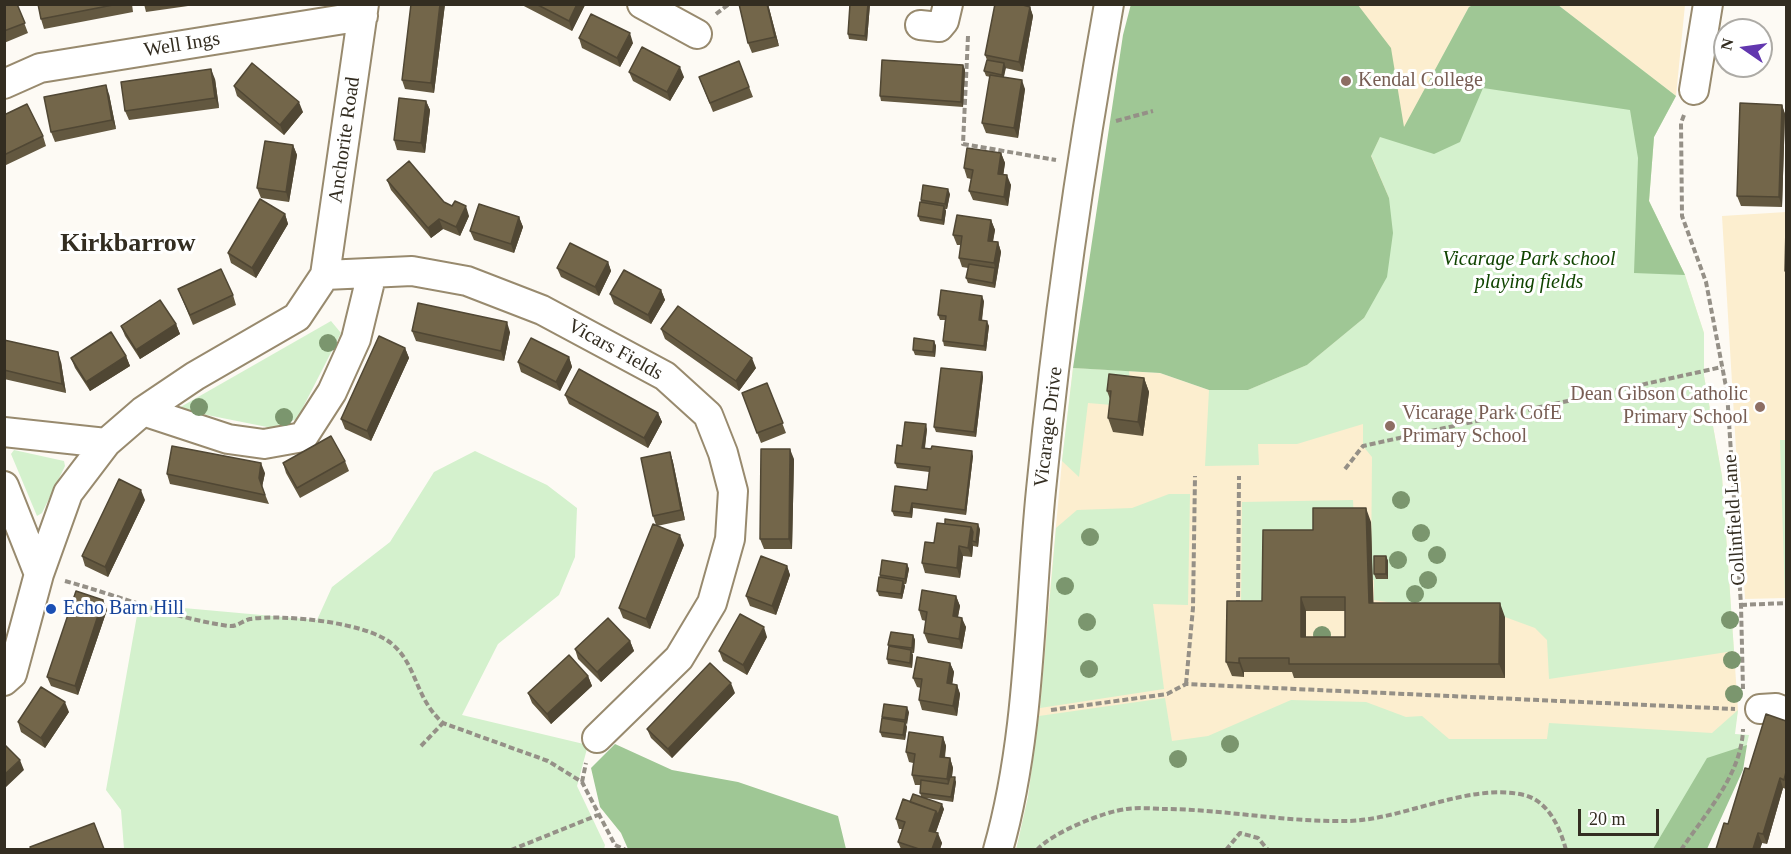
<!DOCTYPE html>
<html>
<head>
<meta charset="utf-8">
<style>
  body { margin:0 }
  #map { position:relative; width:1791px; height:854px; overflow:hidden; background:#fdfaf4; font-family:Georgia,serif }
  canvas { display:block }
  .frame { position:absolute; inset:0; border:6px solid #332d21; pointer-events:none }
  .north { position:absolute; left:1713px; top:18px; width:60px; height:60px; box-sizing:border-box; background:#fff; border:2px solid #adaba6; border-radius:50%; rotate:283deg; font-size:16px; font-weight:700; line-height:24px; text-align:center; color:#332d21 }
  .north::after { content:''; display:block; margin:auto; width:21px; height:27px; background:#6237af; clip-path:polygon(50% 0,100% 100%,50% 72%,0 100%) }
  .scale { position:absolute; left:1578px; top:809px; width:81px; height:27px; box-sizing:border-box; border:3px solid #332d21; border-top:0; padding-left:8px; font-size:18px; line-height:21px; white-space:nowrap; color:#332d21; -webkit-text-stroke:4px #fff; paint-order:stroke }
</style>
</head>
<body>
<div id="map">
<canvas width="1791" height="854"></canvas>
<div class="frame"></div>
<div class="north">N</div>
<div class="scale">20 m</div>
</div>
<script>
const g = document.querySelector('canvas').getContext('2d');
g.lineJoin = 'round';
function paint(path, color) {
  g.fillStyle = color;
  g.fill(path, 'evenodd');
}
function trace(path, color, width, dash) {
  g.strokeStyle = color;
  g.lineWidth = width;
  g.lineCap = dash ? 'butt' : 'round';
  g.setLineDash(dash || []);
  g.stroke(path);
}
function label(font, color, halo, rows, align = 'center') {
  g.font = font + ' Georgia,serif';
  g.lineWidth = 6;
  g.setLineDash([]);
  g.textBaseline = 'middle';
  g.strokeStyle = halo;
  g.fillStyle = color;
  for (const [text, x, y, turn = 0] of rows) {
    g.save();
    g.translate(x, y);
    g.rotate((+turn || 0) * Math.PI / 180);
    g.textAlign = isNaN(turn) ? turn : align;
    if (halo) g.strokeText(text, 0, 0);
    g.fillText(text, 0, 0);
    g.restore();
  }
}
paint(new Path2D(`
  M1131 5H1685L1676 96 1654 137 1649 201 1685 275 1704 333V376L1722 476 1738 710 1734 735 1016 850 1028 797 1038 720 1062 461 1073 368 1160 373 1209 390H1248L1307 365 1364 318Z
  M1786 212V598L1745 599 1722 216Z`), '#fceecf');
paint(new Path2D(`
  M1475 4 1558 5 1676 96 1654 137 1649 201 1685 275 1704 333V376L1722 476 1734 651 1549 679 1547 640 1535 628 1505 617H1484L1374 600V580L1371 579 1372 457 1363 446V424L1297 444H1258L1259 465 1205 466 1209 390H1248L1307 365 1364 318 1389 198 1371 155 1380 137 1404 128 1469 7Z
  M331 321 341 333 297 419 272 428 177 409Z
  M1073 368 1129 371 1130 390 1112 405 1088 403 1079 477 1062 461Z
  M1780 440H1786V598H1785Z
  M14 450 64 461 65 466 42 513 37 516 11 454Z
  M475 451 547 485 577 508 575 557 559 595 498 644 462 715 588 745 577 786 605 845 604 849H124L121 810 106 790 139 604 317 620 332 587 390 542 434 472Z
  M1169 494H1190L1188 605 1153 604 1164 689 1040 708 1056 528 1077 510 1132 508Z
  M1353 500 1354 522 1268 604 1241 605 1242 502Z
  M1165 698 1172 741 1208 736 1291 700 1366 702 1406 717 1422 716 1449 739H1547L1549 723 1712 733 1738 710 1735 734 1749 735 1743 761 1690 849 1016 850 1028 797 1039 716Z`), '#d4f1cd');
paint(new Path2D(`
  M1131 4 1358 5 1391 48 1404 127 1469 7 1475 4 1558 5 1676 96 1654 137 1649 201 1685 275 1634 273 1638 158 1630 110 1483 88 1460 142 1434 154 1380 137 1371 156 1389 198 1393 233 1387 277 1364 318 1307 365 1248 390H1209L1160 373 1073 368 1123 35Z
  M615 744 672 770 738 782 838 816 846 849H628L621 833 600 807 591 768Z
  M1747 745 1743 770 1707 849H1653L1707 758Z`), '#9fc795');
const street = new Path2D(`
  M642 4 697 34
  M920 25 939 27 944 21 948 4
  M4 84 40 68 363 16
  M1694 90 1708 4
  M325 275 412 271 467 281 542 310 665 376 708 415 723 453 733 491 730 539 712 603 679 658 597 738
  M143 411 228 439 264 444 303 437 332 392 356 339 372 273
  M4 432 106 443
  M4 486 39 574
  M4 681 12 674 39 574 68 493 106 443 143 411 195 376 297 317 325 275 364 4
  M1760 709 1776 708 1786 712
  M998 850C1031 734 1029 608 1041 490 1057 327 1080 165 1109 4`);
trace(street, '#988a6e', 32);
trace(new Path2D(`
  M716 14 729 4
  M968 36 963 144 1056 160
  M1684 115 1681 123 1682 216 1706 282 1727 392 1741 605 1743 689
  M1116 121 1153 111
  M1345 469 1363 446 1722 367
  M65 581C120 596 172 618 229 626 237 627 242 621 250 619 283 614 367 622 392 644 418 666 414 697 443 723L548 761 582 782 615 845 626 850
  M1741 605 1786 603
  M1238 606 1239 476
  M1186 684 1193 608 1195 476
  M1051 710 1167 694 1186 684 1735 709
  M421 746 443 723
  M582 782 586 763
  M511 850 598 815
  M1037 850C1051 833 1105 811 1127 809 1140 807 1155 809 1168 809 1227 810 1286 822 1345 821 1402 821 1468 782 1524 795 1548 801 1560 827 1566 850
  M1226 850 1240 833 1258 838 1268 850
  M1681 850C1705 814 1742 774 1743 729`), '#959087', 4, [6, 3]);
trace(street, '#fff', 28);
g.fillStyle = '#7b966e';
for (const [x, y] of [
  [328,343],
  [199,407],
  [284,417],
  [1401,500],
  [1421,533],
  [1090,537],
  [1437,555],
  [1398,560],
  [1428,580],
  [1065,586],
  [1415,594],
  [1730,620],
  [1087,622],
  [1322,635],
  [1732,660],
  [1089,669],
  [1734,694],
  [1230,744],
  [1178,759]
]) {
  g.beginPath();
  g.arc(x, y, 9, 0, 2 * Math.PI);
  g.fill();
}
paint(new Path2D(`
  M4 4H17L28 33 4 43Z
  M38 4H132L133 12 44 29 41 19Z
  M144 4H188V6L146 12Z
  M411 4H445L434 93 405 89 402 80Z
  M520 4H585V5L572 31Z
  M739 4H768L779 46 752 53 748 43Z
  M850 4H870L867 41 849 39 848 34Z
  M1025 6 1030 7 1033 16 1023 72 1005 68 1004 77 1025 89 1018 138 986 133 982 123 990 77 986 76 984 71 987 60 985 55Z
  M579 38 633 43 620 67 582 48Z
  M739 61 753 97 713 112 699 77Z
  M963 65 965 70 963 107 881 101 880 96Z
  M629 72 684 77 670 101 633 81Z
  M215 79 219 108 129 120 125 111Z
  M234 86 303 112 284 135 237 96Z
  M109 94 116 129 55 142 51 132Z
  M426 101 430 110 425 153 397 150 394 140Z
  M1782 105 1785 114 1782 207 1741 206 1737 196Z
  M4 115 43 136 46 146 4 166Z
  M293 145 297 155 289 202 261 198 257 188Z
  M1001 153 1005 163 1003 175 1011 185 1008 206 973 200 969 191 971 179 967 178 964 168Z
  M387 180 444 202 469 216 460 236 443 229 431 238 391 190Z
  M950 194 947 209H945L946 211 944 225 920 221 918 216 921 202V200Z
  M285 214 288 224 256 278 231 263 228 253Z
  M519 217 523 227 514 253 474 240 470 231Z
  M991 220 995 230 993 242H998L1001 252 995 288 968 283 966 278 968 268 962 267 959 258 961 245H957L953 235Z
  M608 262 611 271 599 296 561 277 557 268Z
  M178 289 233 295 236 305 193 325Z
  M661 290 665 300 651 324 614 304 610 294Z
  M984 301 982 321 989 326 986 351 944 346 943 341 945 320H940L938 315Z
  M176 324 180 334 140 359 125 336 121 326Z
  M661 329 756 368 739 391 665 339Z
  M412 331 510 332 504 361 416 341Z
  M4 340 61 362 66 393 4 379Z
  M934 341 936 346 935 357 915 355 913 350Z
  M405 348 409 358 371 441 345 429 341 419Z
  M126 356 130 366 90 391 75 368 71 358Z
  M569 357 572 367 560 391 521 372 518 362Z
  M982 372 983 377 976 437 936 432 934 427Z
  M1144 378 1149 392 1143 436 1113 432 1108 418 1110 399 1107 391Z
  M767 383 786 433 761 443 742 393Z
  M565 395 658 413 662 422 648 448 569 404Z
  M927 429 925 448 973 456 966 515 913 508 912 518 894 516 892 511 927 490 929 472 897 468 895 463 902 446Z
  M670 452 673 462 685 520 657 526 684 545 650 629 623 618 619 608 656 525 653 516Z
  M794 459 792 549H764L760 539Z
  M345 461 349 471 300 498 286 473 283 463Z
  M265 473 262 487 269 504 170 484 167 474Z
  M145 500 108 577 85 566 82 556Z
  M1371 522 1373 603 1505 617V678H1294L1292 672H1244V677L1232 676 1226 662 1262 601 1313 530ZM1306 611H1345V637H1306Z
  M980 529 978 547 973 546 972 557 963 556 960 578 925 573 922 563 934 543Z
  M1386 556 1388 561V579H1376L1374 574Z
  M907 564 909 569 906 584H904L905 586 902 599 879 596 877 591 880 577V575Z
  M787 566 790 575 776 615 750 606 746 596Z
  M956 596 960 606 958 617 966 627 962 649 928 643 924 633 926 621 922 620 919 610Z
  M103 600 107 610 78 695 51 686 47 677Z
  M913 635 915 640 914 653H912L913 655 912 668 888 664 887 659 889 647 888 645Z
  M767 637 747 675 723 661 719 651Z
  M630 641 634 651 601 682 578 659 575 649Z
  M950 663 954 672 952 684 957 685 960 694 957 716 922 710 919 700 921 688 917 687 913 678Z
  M588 676 592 686 551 724 532 703 528 693Z
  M735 693 672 758 651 738 647 729Z
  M69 712 45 748 21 732 18 722Z
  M909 712 906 725 907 727 905 740 882 737 880 732 883 719 882 717Z
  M1786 721V789L1783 788 1767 844 1762 843 1760 849H1716L1728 824 1749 769Z
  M943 737 946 746 945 758H950L953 768 952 777 956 782 953 802 926 798 944 809 936 832 942 843 940 849H901L898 842 902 829H899L896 819 910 802 921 796 920 793V785H915L912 775 913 763 909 762 906 752Z`), '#635840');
paint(new Path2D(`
  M440 4H445L434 93 431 83Z
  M577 4 585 5 572 31 569 21Z
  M767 4H768L779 46 775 37Z
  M868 4H870L867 41 865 36Z
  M1030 7 1033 16 1023 72 1019 62Z
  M630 33 633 43 620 67 617 58Z
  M1004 63 1006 68 1003 80 1002 75Z
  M963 65 965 70 963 107 961 102Z
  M680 67 684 77 670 101 667 92Z
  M211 69 215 79 219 108 215 98Z
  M1022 80 1025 89 1018 138 1014 128Z
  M106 85 109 94 116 129 112 120Z
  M426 101 430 110 425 153 421 143Z
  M299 102 303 112 284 135 280 125Z
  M1782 105 1785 114 1782 207 1779 197Z
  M293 145 297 155 289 202 286 192Z
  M1001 153 1005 163 1002 184 998 174Z
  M1007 175 1011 185 1008 206 1004 197Z
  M948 189 950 194 947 209 945 204Z
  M466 206 469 216 460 236 456 227Z
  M944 206 946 211 944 225 942 220Z
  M285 214 288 224 256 278 252 268Z
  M519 217 523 227 514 253 511 244Z
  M439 219 443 229 431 238 428 228Z
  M991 220 995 230 991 250 988 241Z
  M998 242 1001 252 995 288 993 283 995 268 994 263Z
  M608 262 611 271 599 296 595 287Z
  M661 290 665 300 651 324 648 315Z
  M982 296 984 301 981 325 979 320Z
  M987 321 989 326 986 351 984 346Z
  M507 322 510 332 504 361 501 351Z
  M176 324 180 334 140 359 136 350Z
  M934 341 936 346 935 357 933 352Z
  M405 348 409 358 371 441 367 431Z
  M58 352 61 362 66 393 62 384Z
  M126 356 130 366 90 391 86 382Z
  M569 357 572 367 560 391 556 382Z
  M752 358 756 368 739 391 736 381Z
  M982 372 983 377 976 437 974 432Z
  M1144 378 1149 392 1143 436 1138 422Z
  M658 413 662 422 648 448 644 438Z
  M926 424 927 429 924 453 922 448Z
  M790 449 794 459 792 549 789 539Z
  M972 451 973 456 966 515 965 510Z
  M670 452 673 462 685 520 681 510Z
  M261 463 265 473 262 487 259 478Z
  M141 490 145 500 108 577 105 567Z
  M912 503 913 508 912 518 910 513Z
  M1366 508 1371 522 1374 618 1369 603Z
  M978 524 980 529 978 547 976 542Z
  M971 527 975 537 972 541 973 546 972 557 968 548Z
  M680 535 684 545 650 629 646 619Z
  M959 546 963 556 960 578 957 568Z
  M1386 556 1388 561V579L1386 574Z
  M907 564 909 569 906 584 905 579Z
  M787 566 790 575 776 615 772 606Z
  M903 581 905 586 902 599 901 594Z
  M956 596 960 606 956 626 953 616Z
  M1301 597 1306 611V651L1301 637Z
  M103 600 107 610 78 695 75 686Z
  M1500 603 1505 617V678L1499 664Z
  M962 618 966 627 962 649 959 639Z
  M764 627 767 637 747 675 743 665Z
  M913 635 915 640 914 653 912 648Z
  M630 641 634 651 601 682 597 672Z
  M911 650 913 655 912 668 910 663Z
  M1239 658 1244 672V677L1239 663Z
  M950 663 954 672 951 693 947 683Z
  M588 676 592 686 551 724 547 714Z
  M731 683 735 693 672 758 668 749Z
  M957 685 960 694 957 716 953 706Z
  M65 702 69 712 45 748 41 738Z
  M907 707 909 712 907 725 905 720Z
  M905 722 907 727 905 740 903 735Z
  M943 737 946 746 943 767 940 757Z
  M950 758 953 768 950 789 947 779Z
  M20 760 24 770 4 789V775Z
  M955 777 956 782 953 802 951 797Z
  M1780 778 1783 788 1767 844 1763 834Z
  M942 804 944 809 933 840 929 831 936 811Z
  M938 833 942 843 940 849H932Z
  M1758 833 1762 843 1760 849H1753Z`), '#504734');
const building = new Path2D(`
  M4 4H17L25 23 4 31Z
  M38 4H118L41 19Z
  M411 4H440L431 83 402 80Z
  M536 4H577L569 21Z
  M739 4H767L775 37 748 43Z
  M850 4H868L865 36 848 34Z
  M995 4H1019L1030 7 1019 62 985 55Z
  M591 14 630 33 617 58 579 38Z
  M642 47 680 67 667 92 629 72Z
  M882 60 963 65 961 102 880 96Z
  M987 60 1004 63 1002 75 984 71Z
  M739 61 749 87 710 103 699 77Z
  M252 63 299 102 280 125 234 86Z
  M211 69 215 98 125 111 121 82Z
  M990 75 1022 80 1014 128 982 123Z
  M106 85 112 120 51 132 44 97Z
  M399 98 426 101 421 143 394 140Z
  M1740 103 1782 105 1779 197 1737 196Z
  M27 104 43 136 4 155V115Z
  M265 141 293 145 286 192 257 188Z
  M967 148 1001 153 998 174 1007 175 1004 197 969 191 973 170 964 168Z
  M409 161 444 202 452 206 455 201 466 206 456 227 439 219 428 228 387 180Z
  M923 185 948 189 945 204 921 200Z
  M260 199 285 214 252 268 228 253Z
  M920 202 944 206 942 220 918 216Z
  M479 204 519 217 511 244 470 231Z
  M957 215 991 220 988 241 998 242 994 263 959 258 962 236 953 235Z
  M1786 226V271H1785Z
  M570 243 608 262 595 287 557 268Z
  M969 264 995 268 993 283 966 278Z
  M221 269 233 295 190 315 178 289Z
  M624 270 661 290 648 315 610 294Z
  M941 290 982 296 979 320 987 321 984 346 943 341 946 316 938 315Z
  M160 300 176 324 136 350 121 326Z
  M418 303 507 322 501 351 412 331Z
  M678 306 752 358 736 381 661 329Z
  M111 332 126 356 86 382 71 358Z
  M379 336 405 348 367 431 341 419Z
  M531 338 569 357 556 382 518 362Z
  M914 338 934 341 933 352 913 350Z
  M4 340 58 352 62 384 4 370Z
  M941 368 982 372 974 432 934 427Z
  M579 369 658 413 644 438 565 395Z
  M1109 374 1144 378 1138 422 1108 418 1111 391H1107Z
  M767 383 783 423 757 433 742 393Z
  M905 422 926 424 922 448 931 449 932 446 972 451 965 510 912 503 910 513 892 511 895 486 927 490 930 467 895 463 897 445 902 446Z
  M331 436 345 461 297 488 283 463Z
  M172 446 261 463 259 478 265 495 167 474Z
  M761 449H790L789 539H760Z
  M670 452 681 510 653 516 641 458Z
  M119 479 141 490 105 567 82 556Z
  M1313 508H1366L1369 603H1500L1499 664H1289V658H1239V663L1226 662 1227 601H1262L1263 530H1313ZM1301 597H1345V637H1301Z
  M945 519 978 524 976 542 972 541 973 532 971 527 945 524Z
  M937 523 971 527 968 548 959 546 957 568 922 563 925 542 934 543Z
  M653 524 680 535 646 619 619 608Z
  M761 556 787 566 772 606 746 596Z
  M1374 556H1386V574H1374Z
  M882 560 907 564 905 579 880 575Z
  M879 577 903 581 901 594 877 591Z
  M922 590 956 596 953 616 962 618 959 639 924 633 927 612 919 610Z
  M76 591 103 600 75 686 47 677Z
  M740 614 764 627 743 665 719 651Z
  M608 618 630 641 597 672 575 649Z
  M891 632 913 635 912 648 888 645Z
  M889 646 911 650 910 663 887 659Z
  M569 655 588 676 547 714 528 693Z
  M917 657 950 663 947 683 957 685 953 706 919 700 922 679 913 678Z
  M710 663 731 683 668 749 647 729Z
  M41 687 65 702 41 738 18 722Z
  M884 704 907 707 905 720 882 717Z
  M1766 714 1786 721V772L1784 780 1780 778 1763 834 1758 833 1753 849H1716L1724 823 1728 824 1745 768 1749 769Z
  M882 718 905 722 903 735 880 732Z
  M909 732 943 737 940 757 950 758 947 779 912 775 915 754 906 752Z
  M4 744 20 760 4 775Z
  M950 777H955L951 797 920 793 921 780 948 784Z
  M913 794 942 804 938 815 936 811 910 802Z
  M903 799 936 811 929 831 938 833 932 849H919L898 842 905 822 896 819Z
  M94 823 104 849H31L30 847Z`);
paint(building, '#73664a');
trace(building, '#504734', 1.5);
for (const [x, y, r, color] of [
  [1346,81,6,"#8d6e63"],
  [1760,407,6,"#8d6e63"],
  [1390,426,6,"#8d6e63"],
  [51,609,6,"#1a4fb4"]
]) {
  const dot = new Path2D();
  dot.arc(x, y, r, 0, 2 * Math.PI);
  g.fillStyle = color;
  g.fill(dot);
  trace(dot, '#fff', 2);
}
label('20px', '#332d21', '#fff', [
  ["Well Ings",182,45,-9],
  ["Anchorite Road",345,140,-82],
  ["Vicars Fields",615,350,29],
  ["Vicarage Drive",1049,427,-83],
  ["Collinfield Lane",1735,520,-94]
]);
label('20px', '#785e54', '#fff', [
  ["Kendal College",1358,81],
  ["Dean Gibson Catholic",1748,395,"right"],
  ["Primary School",1748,418,"right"],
  ["Vicarage Park CofE",1402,414],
  ["Primary School",1402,437]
], 'left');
label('italic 20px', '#104400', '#fff', [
  ["Vicarage Park school",1529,260],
  ["playing fields",1529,283]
]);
label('20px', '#164399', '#fff', [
  ["Echo Barn Hill",63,609]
], 'left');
label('bold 26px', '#332d21', '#fff', [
  ["Kirkbarrow",128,244]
]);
</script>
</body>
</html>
